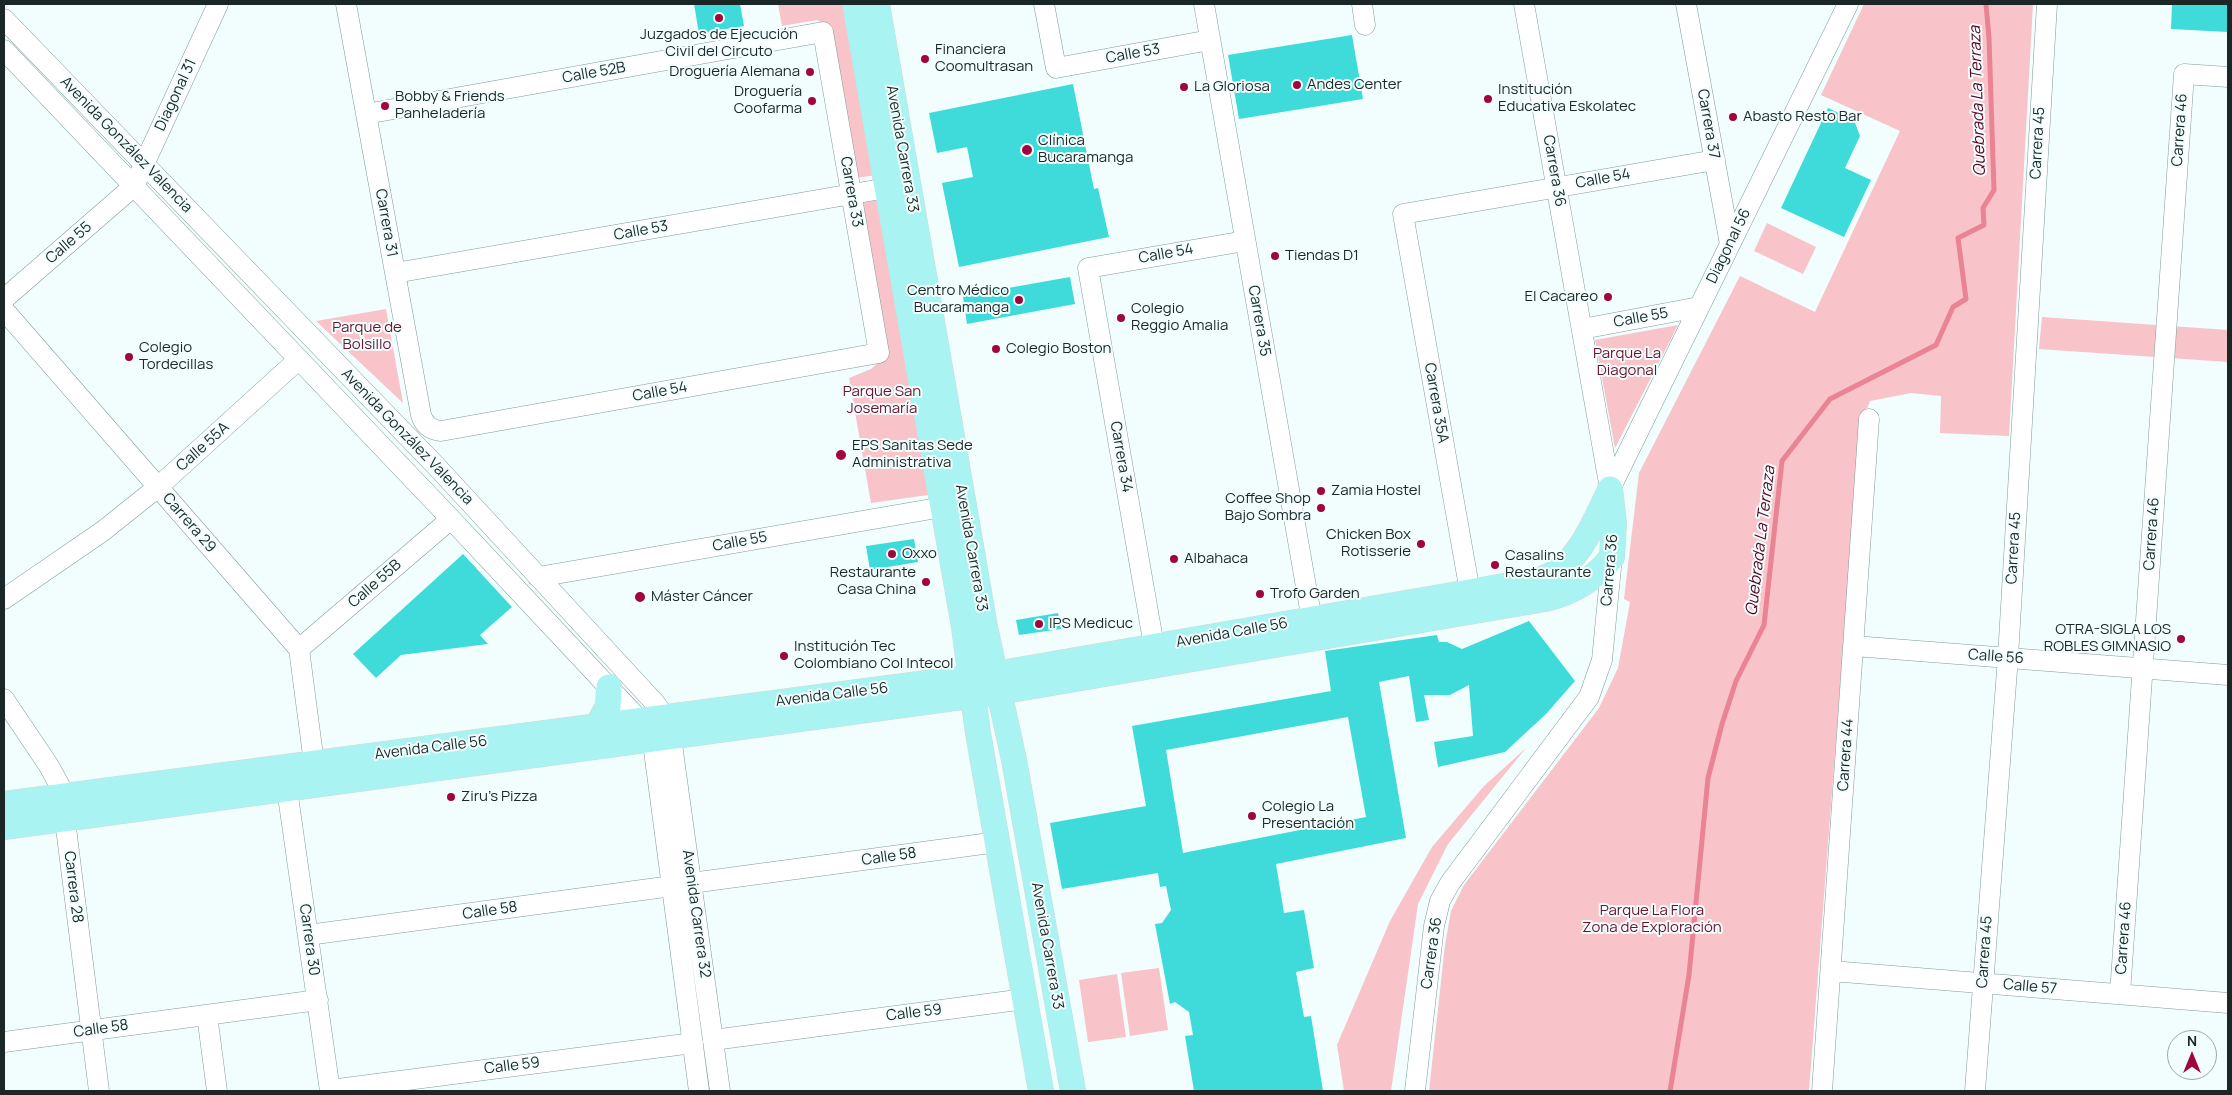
<!DOCTYPE html>
<html>
<head>
<meta charset="utf-8">
<style>
  body { margin:0 }
  #map { position:relative; width:2232px; height:1095px; overflow:hidden; background:#f1fefd; font-family:Manrope,sans-serif }
  canvas { display:block }
  .frame { position:absolute; inset:0; border:5px solid #1b2727; pointer-events:none }
  .north { position:absolute; left:2167px; top:1030px; width:50px; height:50px; box-sizing:border-box; background:#f1fefd; border:1px solid #9ba8a7; border-radius:50%; rotate:0deg; font-size:14px; font-weight:700; line-height:20px; text-align:center; color:#1b2727 }
  .north::after { content:''; display:block; margin:auto; width:18px; height:22px; background:#a2043e; clip-path:polygon(50% 0,100% 100%,50% 72%,0 100%) }
</style>
</head>
<body>
<div id="map">
<canvas width="2232" height="1095"></canvas>
<div class="frame"></div>
<div class="north">N</div>
</div>
<script>
const g = document.querySelector('canvas').getContext('2d');
g.lineJoin = 'round';
function paint(path, color) {
  g.fillStyle = color;
  g.fill(path, 'evenodd');
}
function trace(path, color, width, dash) {
  g.strokeStyle = color;
  g.lineWidth = width;
  g.lineCap = dash ? 'butt' : 'round';
  g.setLineDash(dash || []);
  g.stroke(path);
}
function label(font, color, halo, rows, align = 'center') {
  g.font = font + ' Manrope,sans-serif';
  g.lineWidth = 4;
  g.setLineDash([]);
  g.textBaseline = 'middle';
  g.strokeStyle = halo;
  g.fillStyle = color;
  for (const [text, x, y, turn = 0] of rows) {
    g.save();
    g.translate(x, y);
    g.rotate((+turn || 0) * Math.PI / 180);
    g.textAlign = isNaN(turn) ? turn : align;
    if (halo) g.strokeText(text, 0, 0);
    g.fillText(text, 0, 0);
    g.restore();
  }
}
paint(new Path2D(`
  M778 4H846L877 175 856 178 828 26 817 20 782 26Z
  M1864 4H2033L2009 436 1940 433 1941 396 1911 393 1870 401 1860 427 1809 1091H1429L1445 945 1451 911 1464 885 1599 708 1618 668 1630 602 1624 599 1639 473 1740 276 1815 312 1900 131 1821 95Z
  M879 200 928 495 871 503 849 378 871 369 885 357 861 203Z
  M1767 223 1816 247 1803 274 1754 251Z
  M386 309 403 403 316 321Z
  M2042 317 2228 330V362L2039 349Z
  M1678 325 1615 448 1595 340Z
  M1526 748 1448 844 1418 904 1391 1091H1344L1337 1045 1390 921 1432 847 1484 786Z
  M1159 968 1168 1030 1130 1036 1121 973Z
  M1117 974 1126 1037 1088 1042 1079 980Z`), '#f8c3c9');
trace(new Path2D(`
  M1670 1091 1689 975 1708 778 1722 724 1736 681 1764 625 1782 461 1830 399 1936 345 1953 307 1966 299 1958 238 1984 225 1983 208 1994 190 1989 38 1986 4`), '#ea8494', 5);
paint(new Path2D(`
  M694 4H740L744 26 699 34Z
  M2172 4H2228V32L2171 29Z
  M1352 35 1363 99 1239 119 1228 55Z
  M1073 84 1094 189 1098 188 1109 237 959 267 942 183 973 177 967 147 937 153 929 113Z
  M1828 108 1854 120 1860 136 1845 168 1871 180 1844 237 1781 208Z
  M1070 277 1075 304 967 324 963 296Z
  M914 539 918 562 870 570 866 546Z
  M463 554 512 607 480 635 488 644 401 655 376 678 353 654Z
  M1058 613 1061 629 1019 635 1016 620Z
  M1529 621 1575 681 1546 714 1505 752 1438 767 1434 742 1473 736 1469 685 1450 695H1424L1429 720 1416 722 1409 676 1379 682 1406 838 1276 864 1284 913 1304 910 1314 968 1296 972 1304 1017 1311 1016 1323 1091H1194L1185 1036 1193 1035 1189 1012 1175 1002 1170 1004 1155 924 1162 923 1171 910 1166 886 1160 887 1158 873 1062 889 1050 823 1146 806 1132 726 1331 691 1325 651 1437 635 1439 642H1447L1462 649ZM1348 717 1366 817 1183 853 1166 750Z`), '#3fdbdb');
const minor = new Path2D(`
  M346 4 421 415C424 425 431 430 441 431L879 353 823 32 366 114
  M1044 4 1056 68 1210 40
  M1204 4 1314 632
  M1362 4 1365 25
  M1524 4 1610 489
  M1686 4 1730 244
  M4 19 437 467 655 703 665 717 671 737 720 1091
  M4 50 451 519 645 726 654 751 699 1091
  M395 273 887 188
  M4 299 134 186 218 4
  M4 310 299 649 314 763
  M1582 329 1699 307
  M1610 489 1848 4
  M538 577 943 507
  M1470 592 1403 214 1715 160
  M4 599 103 531 158 487 299 359
  M1154 646 1088 268 1245 241
  M1854 646 2228 675
  M299 649 451 519
  M4 699 49 766 61 788 99 1091
  M287 789 330 1091
  M691 883 998 842
  M308 935 672 886
  M1831 971 2228 1003
  M2120 994 2184 74 2228 77
  M207 1015 217 1091
  M713 1040 1025 999
  M4 1042 318 1000
  M330 1090 693 1043
  M1415 1091 1434 926 1440 901 1450 883 1589 697 1602 660 1612 557
  M1822 1091 1869 419
  M1975 1091 2008 657 2047 4`);
const major = new Path2D(`
  M855 4 964 627 978 733 1041 1091
  M877 4 985 627 1014 760 1073 1091
  M597 726 608 706 609 687
  M4 804 995 674 1539 580C1577 569 1594 523 1610 490
  M4 827 999 692 1545 599C1571 593 1595 579 1612 557L1614 523 1610 489`);
trace(minor, '#7e9c9b', 21);
trace(major, '#d6d8d8', 26);
trace(minor, '#fff', 20);
trace(major, '#a9f3f2', 25);
for (const [x, y, r, color] of [
  [719,18,5,"#a2043e"],
  [925,59,5,"#a2043e"],
  [810,72,5,"#a2043e"],
  [1297,85,5,"#a2043e"],
  [1184,87,5,"#a2043e"],
  [1488,99,5,"#a2043e"],
  [812,101,5,"#a2043e"],
  [385,106,5,"#a2043e"],
  [1733,117,5,"#a2043e"],
  [1027,150,6,"#a2043e"],
  [1275,256,5,"#a2043e"],
  [1608,297,5,"#a2043e"],
  [1019,300,5,"#a2043e"],
  [1121,318,5,"#a2043e"],
  [996,349,5,"#a2043e"],
  [129,357,5,"#a2043e"],
  [841,455,6,"#a2043e"],
  [1321,491,5,"#a2043e"],
  [1321,508,5,"#a2043e"],
  [1421,544,5,"#a2043e"],
  [892,554,5,"#a2043e"],
  [1174,559,5,"#a2043e"],
  [1495,565,5,"#a2043e"],
  [926,582,5,"#a2043e"],
  [1260,594,5,"#a2043e"],
  [640,597,6,"#a2043e"],
  [1039,624,5,"#a2043e"],
  [2181,639,5,"#a2043e"],
  [784,656,5,"#a2043e"],
  [451,797,5,"#a2043e"],
  [1252,816,5,"#a2043e"]
]) {
  const dot = new Path2D();
  dot.arc(x, y, r, 0, 2 * Math.PI);
  g.fillStyle = color;
  g.fill(dot);
  trace(dot, '#f1fefd', 2);
}
label('15px', '#1b2727', '#f1fefd', [
  ["Juzgados de Ejecución",719,35,"center"],
  ["Civil del Circuto",719,52,"center"],
  ["Financiera",935,50],
  ["Coomultrasan",935,67],
  ["Droguería Alemana",800,72,"right"],
  ["Andes Center",1307,85],
  ["La Gloriosa",1194,87],
  ["Institución",1498,90],
  ["Educativa Eskolatec",1498,107],
  ["Droguería",802,92,"right"],
  ["Coofarma",802,109,"right"],
  ["Bobby & Friends",395,97],
  ["Panheladería",395,114],
  ["Abasto Resto Bar",1743,117],
  ["Clínica",1038,141],
  ["Bucaramanga",1038,158],
  ["Tiendas D1",1285,256],
  ["Centro Médico",1009,291,"right"],
  ["Bucaramanga",1009,308,"right"],
  ["El Cacareo",1598,297,"right"],
  ["Colegio",1131,309],
  ["Reggio Amalia",1131,326],
  ["Colegio",139,348],
  ["Tordecillas",139,365],
  ["Colegio Boston",1006,349],
  ["EPS Sanitas Sede",852,446],
  ["Administrativa",852,463],
  ["Zamia Hostel",1331,491],
  ["Coffee Shop",1311,499,"right"],
  ["Bajo Sombra",1311,516,"right"],
  ["Chicken Box",1411,535,"right"],
  ["Rotisserie",1411,552,"right"],
  ["Oxxo",902,554],
  ["Casalins",1505,556],
  ["Restaurante",1505,573],
  ["Albahaca",1184,559],
  ["Restaurante",916,573,"right"],
  ["Casa China",916,590,"right"],
  ["Trofo Garden",1270,594],
  ["Máster Cáncer",651,597],
  ["IPS Medicuc",1049,624],
  ["OTRA-SIGLA LOS",2171,630,"right"],
  ["ROBLES GIMNASIO",2171,647,"right"],
  ["Institución Tec",794,647],
  ["Colombiano Col Intecol",794,664],
  ["Ziru’s Pizza",461,797],
  ["Colegio La",1262,807],
  ["Presentación",1262,824]
], 'left');
label('15px', '#1b2727', '#f1fefd', [
  ["Calle 53",1133,54,-10],
  ["Calle 52B",594,73,-10],
  ["Diagonal 31",176,95,-65],
  ["Carrera 37",1708,124,80],
  ["Carrera 46",2180,130,-86],
  ["Carrera 45",2038,143,-87],
  ["Avenida González Valencia",126,145,46],
  ["Avenida Carrera 33",902,149,80],
  ["Carrera 36",1554,171,80],
  ["Calle 54",1603,179,-10],
  ["Carrera 33",851,192,80],
  ["Carrera 31",386,223,80],
  ["Calle 53",641,231,-10],
  ["Calle 55",69,243,-41],
  ["Diagonal 56",1729,246,-64],
  ["Calle 54",1166,254,-10],
  ["Calle 55",1641,318,-10],
  ["Carrera 35",1259,321,80],
  ["Calle 54",660,392,-10],
  ["Carrera 35A",1436,403,80],
  ["Avenida González Valencia",407,437,46],
  ["Calle 55A",203,447,-42],
  ["Carrera 34",1121,457,80],
  ["Carrera 29",189,523,49],
  ["Carrera 46",2152,534,-86],
  ["Calle 55",740,542,-10],
  ["Avenida Carrera 33",971,548,80],
  ["Carrera 45",2014,548,-87],
  ["Carrera 36",1610,570,-85],
  ["Calle 55B",375,584,-41],
  ["Avenida Calle 56",1232,633,-10],
  ["Calle 56",1996,657,4],
  ["Avenida Calle 56",832,695,-7],
  ["Avenida Calle 56",431,748,-7],
  ["Carrera 44",1846,755,-86],
  ["Calle 58",889,857,-8],
  ["Carrera 28",73,887,83],
  ["Calle 58",490,911,-8],
  ["Avenida Carrera 32",696,914,82],
  ["Carrera 46",2124,938,-86],
  ["Carrera 30",309,940,82],
  ["Avenida Carrera 33",1047,946,80],
  ["Carrera 45",1985,952,-86],
  ["Carrera 36",1432,953,-82],
  ["Calle 57",2030,987,5],
  ["Calle 59",914,1013,-7],
  ["Calle 58",101,1029,-8],
  ["Calle 59",512,1066,-7]
]);
label('15px', '#6e132c', '#f1fefd', [
  ["Parque de",367,328],
  ["Bolsillo",367,345],
  ["Parque La",1627,354],
  ["Diagonal",1627,371],
  ["Parque San",882,392],
  ["Josemaría",882,409],
  ["Parque La Flora",1652,911],
  ["Zona de Exploración",1652,928]
]);
label('italic 16px', '#5d001f', '#f1fefd', [
  ["Quebrada La Terraza",1978,101,-92],
  ["Quebrada La Terraza",1761,541,-83]
]);
</script>
</body>
</html>
